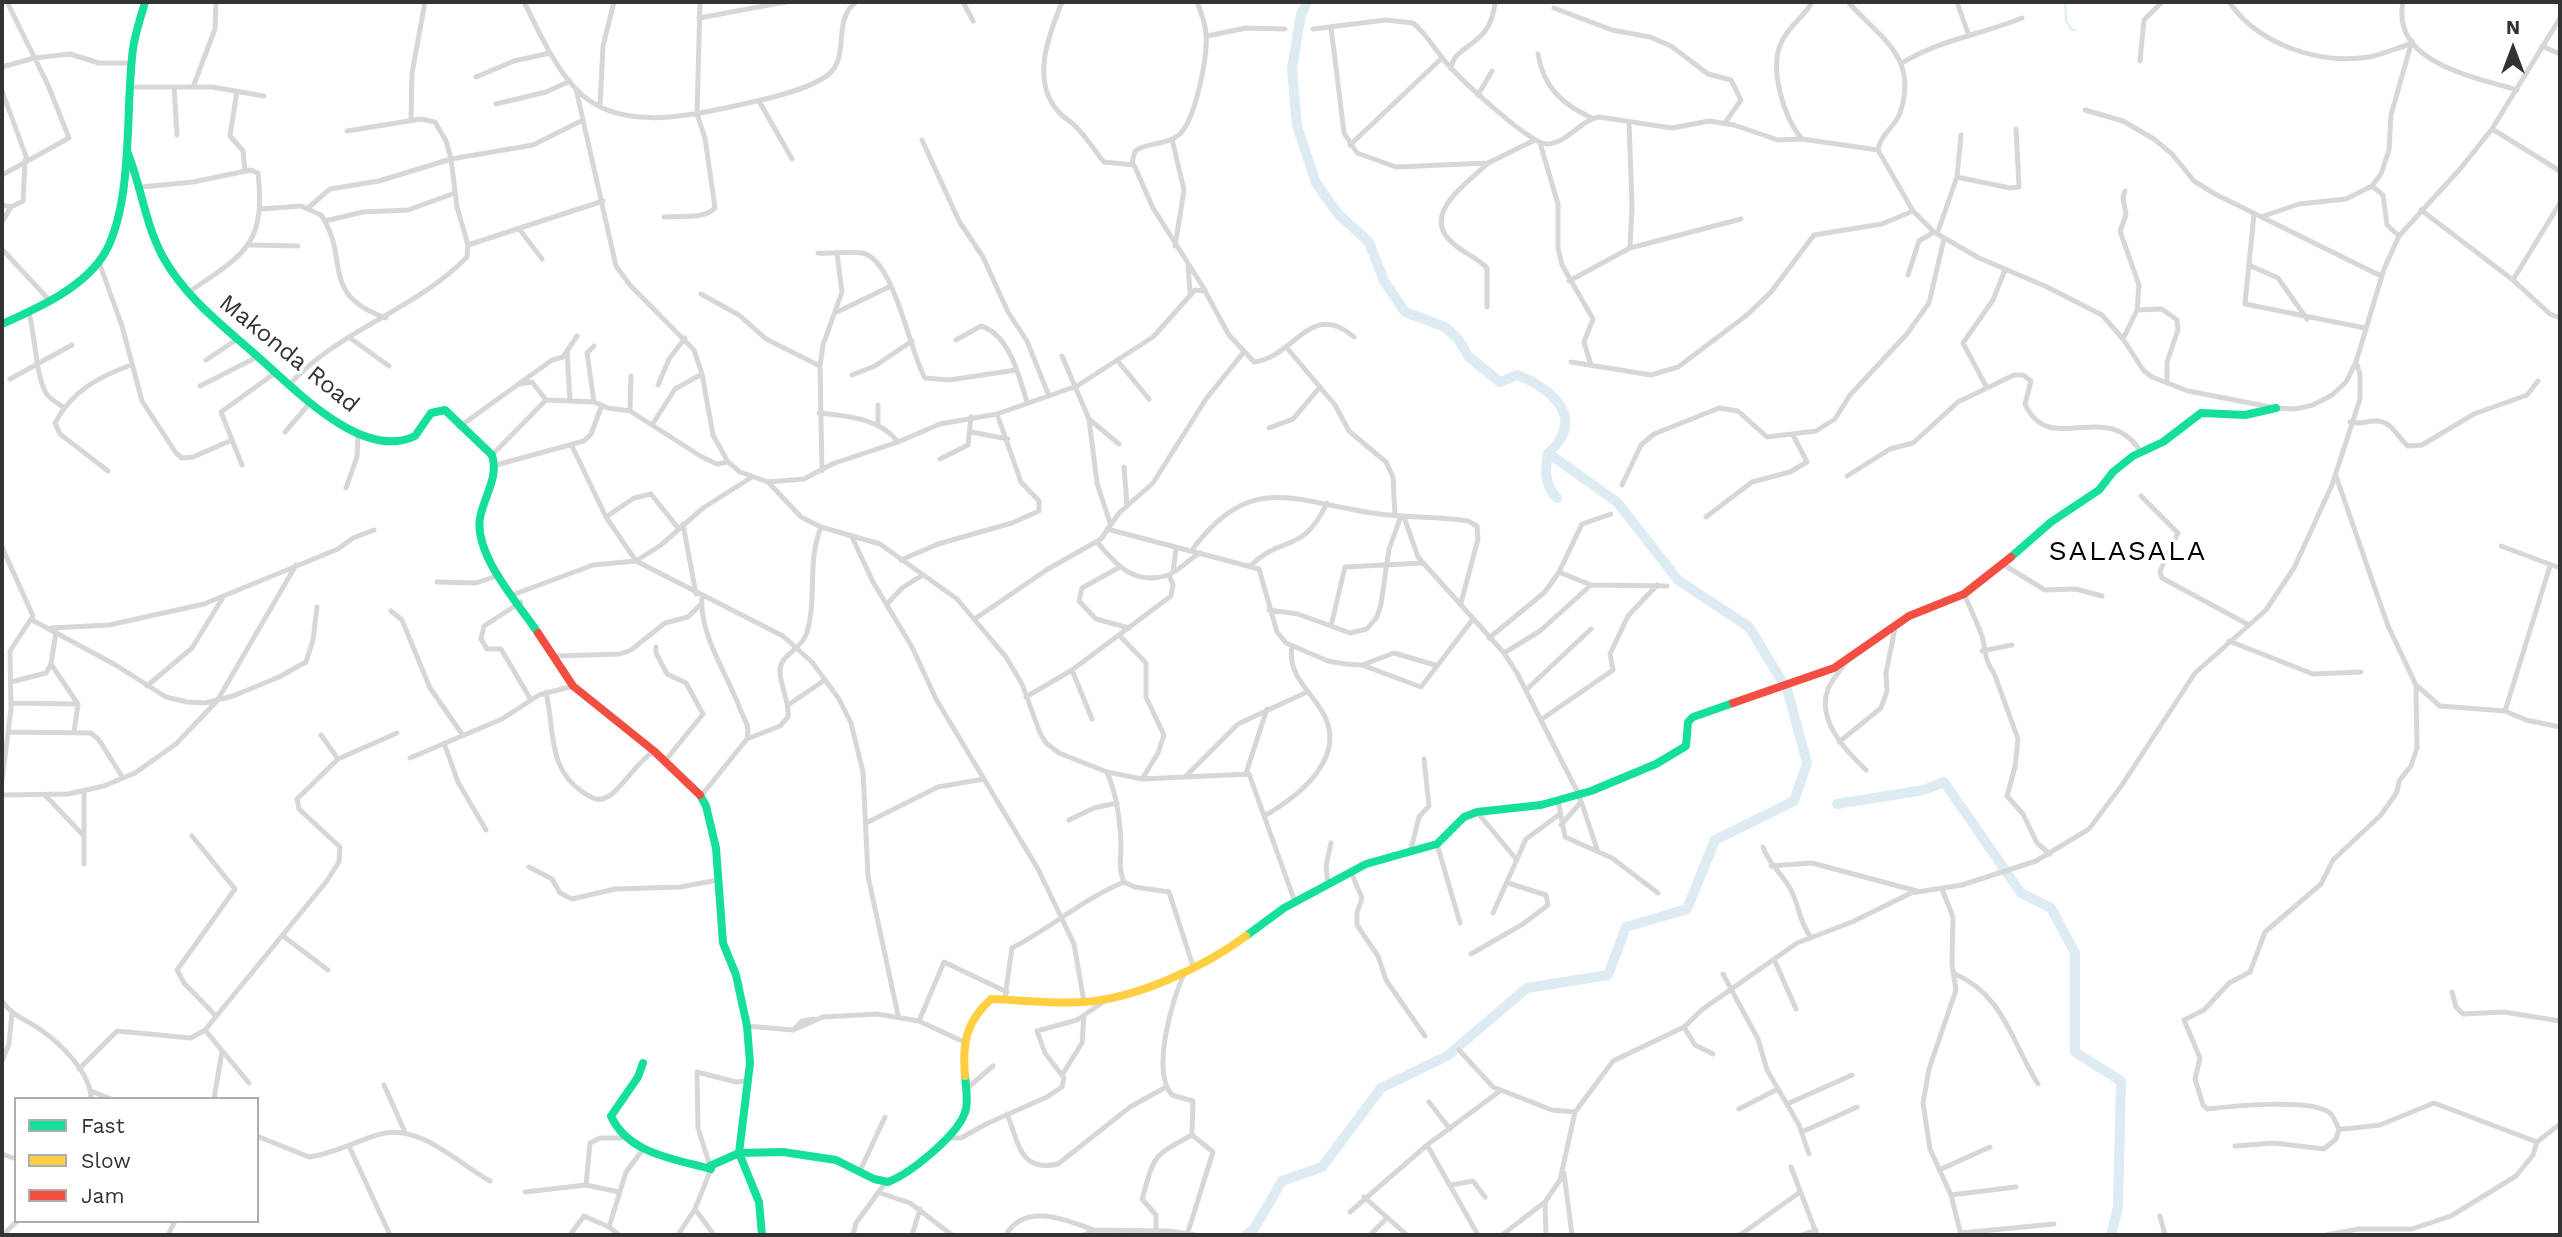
<!DOCTYPE html>
<style>
body{margin:0}
#map{position:relative;width:2562px;height:1237px;overflow:hidden;background:#fff;font-family:"Work Sans",sans-serif}
canvas{display:block}
.frame{position:absolute;inset:0;border:4px solid #333;pointer-events:none}
.legend{position:absolute;left:14px;top:1097px;width:245px;height:126px;box-sizing:border-box;background:#fff;border:2px solid #adadad;margin:0;padding:9px 12px;list-style:none;font-size:21px;color:#333}
.legend li{display:flex;align-items:center;gap:14px;height:35px}
.legend b{width:35px;border:2px solid #adadad}
.north{position:absolute;left:2478px;top:14px;width:70px;height:70px;-webkit-text-stroke:5px #fff;paint-order:stroke;rotate:0deg;font-size:19px;font-weight:700;line-height:28px;text-align:center;color:#333}
.north::after{content:'';display:block;margin:auto;width:24px;height:32px;background:#333;clip-path:polygon(50% 0,100% 100%,50% 72%,0 100%)}
</style>
<div id="map">
<canvas width="2562" height="1237"></canvas>
<div class="frame"></div>
<ul class="legend">
<li><b style="height:9px;background:#16e098"></b>Fast</li>
<li><b style="height:9px;background:#ffcf43"></b>Slow</li>
<li><b style="height:9px;background:#f24e42"></b>Jam</li>
</ul>
<div class="north">N</div>
</div>
<script>
const ctx = document.querySelector('canvas').getContext('2d');
ctx.lineJoin = 'round';
function stroke(path, color, width, dash) { ctx.strokeStyle = color; ctx.lineWidth = width; ctx.lineCap = dash ? 'butt' : 'round'; ctx.setLineDash(dash || []); ctx.stroke(path); }
function label(font, color, halo, rows, align = 'center') {
  ctx.font = font + ' "Work Sans",sans-serif'; ctx.lineWidth = 7; ctx.setLineDash([]); ctx.textBaseline = 'middle'; ctx.strokeStyle = halo; ctx.fillStyle = color; for (const [text, x, y, turn = 0] of rows) {
    ctx.save(); ctx.translate(x, y); ctx.rotate((+turn || 0) * Math.PI / 180); ctx.textAlign = isNaN(turn) ? turn : align; if (halo) ctx.strokeText(text, 0, 0); ctx.fillText(text, 0, 0); ctx.restore();
  }
}
stroke(new Path2D(`
 M2065,2L2066,21L2072,30H2075`), '#ddebf3', 2);
stroke(new Path2D(`
 M1307,2L1301,14L1292,69L1297,126L1316,183L1339,215L1369,242L1384,281L1405,312L1445,327L1458,339L1469,357L1500,382L1517,375C1553,388 1587,420 1548,453C1545,470 1544,485 1557,498
 M1548,453L1617,502L1678,580L1749,627L1783,683
 M1837,804L1924,790L1944,782L2021,893L2051,908L2075,953V1052L2121,1081L2118,1207L2111,1235
 M1246,1235L1254,1229L1282,1181L1322,1167L1381,1088L1447,1056L1527,988L1608,975L1626,927L1687,909L1715,840L1794,801L1807,763L1787,689`), '#ddebf3', 10);
stroke(new Path2D(`
 M524,2C539,31 553,65 576,89C617,133 688,116 739,105C763,100 810,90 829,74C850,56 832,20 856,2
 M963,2L973,21
 M1062,2C1049,34 1031,79 1057,110C1062,117 1071,121 1077,128C1087,138 1095,151 1104,162L1134,165L1153,208L1205,290
 M1812,2C1804,17 1789,26 1782,41C1768,67 1784,118 1802,139L1878,150
 M1848,2C1880,38 1919,57 1900,113C1895,127 1880,135 1878,150L1913,211L1934,232L1979,258L2045,286L2102,315L2123,339L2144,371L2152,377L2188,391L2276,408L2295,409L2313,405L2332,395L2346,382L2356,362L2384,269L2399,236L2460,169L2492,129L2560,18
 M1957,2L1969,36
 M2229,2C2258,44 2318,65 2369,57C2383,54 2397,48 2410,44
 M2403,2C2391,63 2475,77 2517,90
 M1554,8L1612,30L1650,37L1671,46L1708,74L1731,80L1741,100L1725,123
 M699,18L785,2
 M1331,27L1344,133L1357,153L1396,167L1488,163L1535,140
 M1313,29L1386,20L1413,23C1429,36 1437,54 1451,68C1465,83 1530,144 1547,144C1568,143 1580,120 1599,117L1672,128L1709,121L1734,125L1778,140L1802,139
 M1207,36L1246,28L1285,29
 M2542,46L2560,54
 M1538,54C1543,87 1563,105 1592,118
 M2140,61L2144,20L2162,2
 M1902,63C1939,40 1983,34 2022,18
 M2,67L34,58L70,54L99,63H133
 M1451,69C1454,42 1491,49 1495,2
 M476,77L514,61L550,53
 M133,87H212L264,96
 M193,87L215,29L216,2
 M174,88L177,135
 M576,89L616,266L630,285L694,350L702,374L713,435L728,462L740,472L768,482L804,479L832,464L898,442L940,424L997,414L1077,386L1153,337L1195,290L1205,291L1229,335L1254,362C1295,357 1311,299 1354,337
 M2,91L27,159
 M237,91L230,136L243,151L245,171
 M1478,95L1492,71
 M759,101L792,159
 M496,104L546,92L570,81
 M600,106L603,46L614,2
 M2085,110L2123,121L2154,139L2172,154L2194,181L2215,194L2381,276
 M411,121L412,73L425,2
 M2492,129L2560,171
 M1172,139L1184,190L1175,246
 M922,140L959,221L983,257L1008,312L1027,341L1049,396
 M1540,143L1558,204V248L1562,265L1593,319L1584,342L1591,365
 M1350,145L1442,58
 M1132,163L1135,151C1148,142 1168,145 1180,134C1196,118 1208,55 1206,33C1205,22 1201,12 1197,2
 M2,175L69,138L48,85L7,2
 M1957,177L2010,188L2019,187L2016,129
 M2372,186L2383,195L2387,225L2399,236
 M141,187L193,182L251,170L258,173C266,246 244,254 189,292
 M2,205L11,207L23,201L25,160
 M309,207L330,189L379,181L451,159L533,145L581,121
 M260,209L301,206L321,215C351,259 318,294 386,318
 M2421,210L2513,280L2550,314L2560,318
 M2254,214L2245,304L2365,328
 M664,217C680,215 703,220 715,208L705,138L697,114L700,2
 M2261,217L2299,204L2346,199L2372,186L2381,174L2389,150L2391,115L2412,41
 M325,221L363,212L408,210L455,193
 M2,222L11,207
 M520,230L542,259
 M1937,234L1957,177L1961,135
 M250,245L298,246
 M468,245L603,201
 M1630,248L1741,219
 M2,249L50,301
 M818,253C832,254 848,251 862,253C894,258 910,353 925,378L949,380L1016,370
 M99,262L122,326L142,401L176,453L182,458L193,457L232,440
 M1188,265L1190,293
 M2251,266L2278,278L2307,319
 M1908,275L1919,241L1934,232
 M2513,280L2560,203
 M1569,281L1630,248L1632,206L1629,122
 M701,294L739,315L766,339L820,366
 M1487,307V268C1478,259 1466,254 1455,245C1417,216 1467,184 1488,163
 M2137,310L2162,309L2177,320L2178,330L2167,362V383
 M837,312L889,287
 M29,313C35,334 36,377 46,393C49,399 58,403 63,407
 M350,338L389,366
 M2123,339L2137,310L2139,285L2120,231L2126,215L2123,197L2125,191
 M956,340L981,326C1010,335 1019,377 1027,402
 M594,346L587,353L594,402
 M1287,348L1335,405L1349,431L1386,462L1393,477L1395,516
 M567,351L570,400
 M1062,356L1089,419L1097,483L1110,523
 M206,360L236,340
 M1117,360L1149,399
 M1571,362L1651,375L1678,367L1747,315L1771,292L1814,235L1882,224L1913,211
 M852,375L875,366L912,341
 M10,379L72,345
 M519,384L532,382L546,400L594,402L608,408L630,411L702,457L717,464L728,462
 M289,385C338,330 416,310 467,257L468,245L457,207L451,159L446,141L435,122L421,119L347,131
 M658,385L669,359L685,338
 M200,386L257,357
 M1986,386L1963,343L1993,300L2005,270
 M878,405V424
 M630,411L631,376
 M819,413C847,416 880,418 898,442
 M1089,419L1119,444
 M2350,422C2361,425 2368,420 2378,421C2392,422 2398,438 2408,446L2422,445L2474,414L2527,395L2538,381
 M652,425L675,389L702,374
 M459,427L552,360L563,357L577,336
 M1269,428L1293,419L1320,387
 M285,432L310,403
 M971,432L1008,439
 M572,446L606,517L636,561L783,636L812,662L839,699L851,723L863,772L868,876L898,1015
 M492,455L546,400
 M940,459L968,445L971,417
 M242,465L221,412L275,373
 M496,465L584,441L591,434L602,405
 M1124,467L1127,505
 M108,471L60,434L55,423C72,391 98,377 131,365
 M822,471L820,366L823,345L842,292L837,254
 M1847,476L1890,449L1913,443L1958,402L2014,375H2023L2031,381L2025,404C2050,459 2105,396 2141,452
 M2336,476L2388,626L2416,685L2440,706L2505,711L2526,720L2560,727
 M768,482L801,517L821,527L880,544L957,599L1006,657L1022,684L1040,733L1046,743L1059,753L1107,772L1142,779L1249,774L1295,902
 M1622,485L1641,445L1654,434L1719,408L1738,411L1767,437L1816,431L1835,419L1850,395L1906,335L1929,303L1944,239
 M346,488L357,457L358,433
 M2141,496L2178,533L2160,571L2162,578L2249,625
 M606,517L634,498L651,494L679,529
 M1404,517L1418,557L1504,653L1517,673L1579,795L1598,852
 M1706,517L1752,482L1790,472L1807,462L1793,435
 M683,524L696,594
 M1107,529L1259,569L1277,632L1286,643L1328,661L1345,664L1362,665L1394,653L1435,665
 M851,535L873,582L912,647L936,699L1038,869L1074,944L1084,1002
 M1098,543C1116,565 1135,586 1168,575C1179,571 1190,558 1200,553
 M2501,546L2560,568
 M2,547L33,616L10,651L11,709L2,780
 M1191,551C1251,472 1289,500 1372,513C1404,518 1436,516 1468,521L1477,526L1478,539L1461,603
 M901,560L938,544L1012,523L1039,511V501L1021,482L997,414
 M1251,565C1284,534 1302,555 1327,503
 M2004,565L2045,590L2076,589L2102,596
 M1118,568L1082,588L1079,601L1096,619L1129,628
 M1173,572L1176,549
 M1559,572L1591,585L1667,586
 M437,582L476,583L500,575
 M515,594L593,565L636,561L661,545L703,508L752,477
 M1964,594C1970,608 1977,622 1982,636C1986,650 1984,660 1994,673L2018,739L2015,767L2007,796L2023,814L2037,843L2050,854
 M521,602L484,626L481,639L487,649H501L531,700
 M887,604L902,588L921,576
 M1269,610L1298,614L1350,633L1367,629L1377,617L1381,604L1389,549L1401,516
 M391,611L402,620L430,688L462,734
 M976,618L1048,569L1101,539L1119,513L1153,483L1206,399L1243,353
 M32,620L114,664L166,697L187,702L205,703L233,696L279,677L306,662L313,640L317,607
 M1331,626L1345,567L1423,563
 M51,628L109,625L204,604L338,549L353,538L374,530
 M1120,636L1146,663V697L1164,735L1158,753L1142,779
 M1489,638L1545,592L1559,572L1582,524L1611,514
 M2229,641L2313,674L2361,672
 M656,647V653L667,674L686,683L703,714L665,761
 M1982,651L2012,645
 M1504,653L1540,631L1591,585
 M555,656L620,654L631,650L665,623L688,617L702,603
 M1846,661C1841,670 1832,679 1828,689C1816,720 1846,751 1866,770
 M51,664L78,704L74,732
 M1362,665L1421,687L1473,619
 M1072,670L1092,719
 M11,682L46,673L51,664L56,632
 M2416,685L2417,748L2411,766L2399,781L2397,792L2381,815L2333,860L2321,884L2265,932L2250,972L2229,983L2204,1010L2184,1020L2200,1058L2195,1079L2203,1105L2207,1109C2233,1106 2305,1099 2327,1111C2334,1114 2335,1123 2339,1129H2344L2380,1125L2434,1103L2537,1142
 M147,686L192,648L222,599
 M1526,690L1591,629
 M546,692C555,732 547,769 584,793C593,799 599,802 609,796C621,789 636,763 654,751
 M1026,697L1072,670L1171,596L1173,585L1169,575
 M11,703L78,704
 M788,705L825,680
 M2505,711L2550,566
 M1542,719L1613,670L1610,654L1628,616L1657,585
 M9,732L91,733L99,740L123,778
 M321,735L338,759
 M747,739L780,726L788,717C790,701 779,685 780,669C781,655 801,649 806,635C818,600 806,566 821,527
 M1839,742L1881,708L1887,691L1886,673L1895,628
 M444,743L458,782L486,830
 M410,758L502,719L539,695L573,686
 M1107,772C1117,795 1120,818 1121,844C1121,859 1118,868 1124,882L1135,887L1169,892L1193,966
 M1246,773L1267,709
 M1186,776L1238,724L1307,692
 M2,795L68,794L104,786L135,773L176,744L217,701L296,565
 M45,795L82,834
 M701,796L747,739C750,725 745,721 740,709C728,675 699,635 702,597
 M1558,800L1565,837L1612,858L1658,893
 M1477,812L1517,860
 M1266,815C1300,795 1348,757 1323,713C1310,690 1287,675 1292,646
 M1069,820L1094,808L1117,803
 M866,823L938,787L984,779
 M1561,825L1581,802
 M192,836L235,889L177,970L184,983L216,1016
 M1437,844L1460,923
 M1763,847C1769,865 1783,874 1791,890C1800,908 1798,919 1811,938
 M1411,849L1419,817L1429,806L1424,759
 M84,864V792
 M1771,866L1812,863L1917,891
 M529,867L552,879L560,893L572,899L615,889L680,887L718,880
 M1351,872L1362,898L1357,913V925L1378,956L1386,980L1425,1036
 M1328,884L1326,866L1331,843
 M1942,889L1953,917L1952,964L1956,990L1929,1069L1923,1103L1930,1149L1951,1195L1961,1235
 M1493,913L1526,839L1560,814
 M283,936L328,970
 M1471,954L1523,924L1548,905L1546,895L1508,883
 M1774,959L1796,1009
 M1185,972C1172,998 1151,1072 1172,1095L1193,1101L1192,1135L1213,1152L1187,1235
 M1723,974L1758,1039L1767,1070L1799,1125L1809,1154
 M1955,974C2004,995 2012,1043 2038,1084
 M2452,992L2456,1007L2463,1014L2504,1012L2560,1021
 M1005,997L1012,948C1051,928 1083,899 1124,882
 M2,1001C12,1016 27,1020 41,1030C61,1044 91,1073 91,1099
 M919,1021L944,962L1007,992
 M747,1026L793,1030L823,1017L877,1014L919,1021L964,1042
 M1684,1027L1695,1045L1713,1054
 M205,1030L249,1083
 M793,1030L802,1021L814,1019
 M1459,1050L1493,1087L1552,1110L1575,1112
 M2,1061L9,1044L12,1013
 M79,1069L117,1031L191,1038L205,1030L326,882L339,862L340,847L299,809L297,799L338,759L397,733
 M1062,1075L1082,1043L1084,1016
 M384,1085L405,1132
 M965,1090L993,1066
 M91,1091L111,1099
 M214,1099L222,1051
 M1429,1102L1450,1129
 M1787,1104L1852,1075
 M1739,1109L1778,1089
 M1007,1114C1019,1142 1019,1173 1058,1164L1130,1107L1166,1087
 M1802,1132L1857,1107
 M257,1136L309,1157C333,1154 354,1142 377,1135C418,1121 457,1163 490,1181
 M948,1138H961L986,1124L1047,1097L1062,1087L1064,1078L1045,1053L1037,1031L1077,1020L1106,1000
 M1427,1145L1478,1235
 M349,1146L390,1235
 M2235,1146L2274,1143L2324,1149L2336,1139L2339,1129
 M2,1154L16,1159
 M710,1166L698,1128L697,1072L736,1082L746,1081
 M1791,1167L1817,1235
 M1939,1170L1990,1147
 M860,1171L885,1117
 M1564,1173L1572,1235
 M586,1185L590,1143L600,1138H621
 M1451,1185L1473,1181L1485,1197
 M525,1192L586,1185L619,1192
 M880,1193L910,1203L952,1235
 M1951,1195L2016,1187
 M1364,1197L1407,1235
 M1545,1202L1546,1235
 M695,1209L714,1235
 M1350,1212L1427,1145L1500,1091
 M2160,1216L2165,1235
 M609,1227L626,1172L644,1148
 M1156,1230V1215L1142,1199C1155,1155 1151,1157 1192,1135
 M1961,1233L2054,1224
 M3,1235L17,1221
 M168,1235L175,1221
 M570,1235L584,1216L609,1227L619,1235
 M678,1235L695,1209L711,1169
 M853,1235L856,1223L886,1182
 M912,1235L920,1209
 M1006,1235C1025,1202 1066,1220 1094,1230
 M1084,1235L1094,1230L1169,1231L1195,1235
 M1370,1235L1387,1218
 M1502,1235L1545,1202L1560,1180L1575,1112L1613,1061L1684,1027L1703,1009L1797,943L1852,922L1911,893L1962,885L2036,861L2089,829L2122,785L2195,673L2266,610L2294,568L2332,485L2360,399V374L2356,362
 M1740,1235L1800,1192
 M1802,1235L1816,1230
 M2326,1235L2358,1229H2412L2451,1216L2516,1176L2533,1155L2537,1142L2560,1124`), '#d7d7d7', 5);
stroke(new Path2D(`
 M127,151C141,185 145,224 163,257C185,297 223,326 257,356C293,387 362,462 415,436L431,413L445,410L492,455C499,478 484,496 480,518C474,555 518,603 538,633
 M2,324C38,308 86,287 106,251C134,197 125,108 133,49C135,33 141,17 145,2
 M2011,557L2051,522L2099,490L2113,472L2133,456L2163,442L2201,413L2245,415L2276,408
 M700,795L706,806L716,848L723,943L736,975L747,1026L750,1063L739,1153L759,1202L762,1235
 M1246,936L1284,908L1366,864L1437,844L1464,817L1477,812L1541,805L1591,791L1656,764L1686,746L1688,722L1693,717L1733,703
 M643,1063L638,1077L611,1116C628,1154 675,1159 711,1169L710,1166L739,1153L783,1152L836,1160L874,1179L888,1182C911,1173 961,1133 966,1109C968,1098 966,1087 965,1076`), '#16e098', 8);
stroke(new Path2D(`
 M965,1076C962,1043 966,1022 991,999C1021,1000 1053,1004 1083,1002C1136,999 1204,967 1246,936`), '#ffcf43', 8);
stroke(new Path2D(`
 M538,633L573,686L654,751L700,795
 M1733,703L1834,668L1909,616L1964,594L2011,557`), '#f24e42', 8);
label('24px', '#333', '#fff', [
 ["Makonda Road",289,354,39]
]);
ctx.letterSpacing = '2px';
label('28px', '#000', '#fff', [
 ["SALASALA",2128,552]
]);
ctx.letterSpacing = '0px';
</script>
